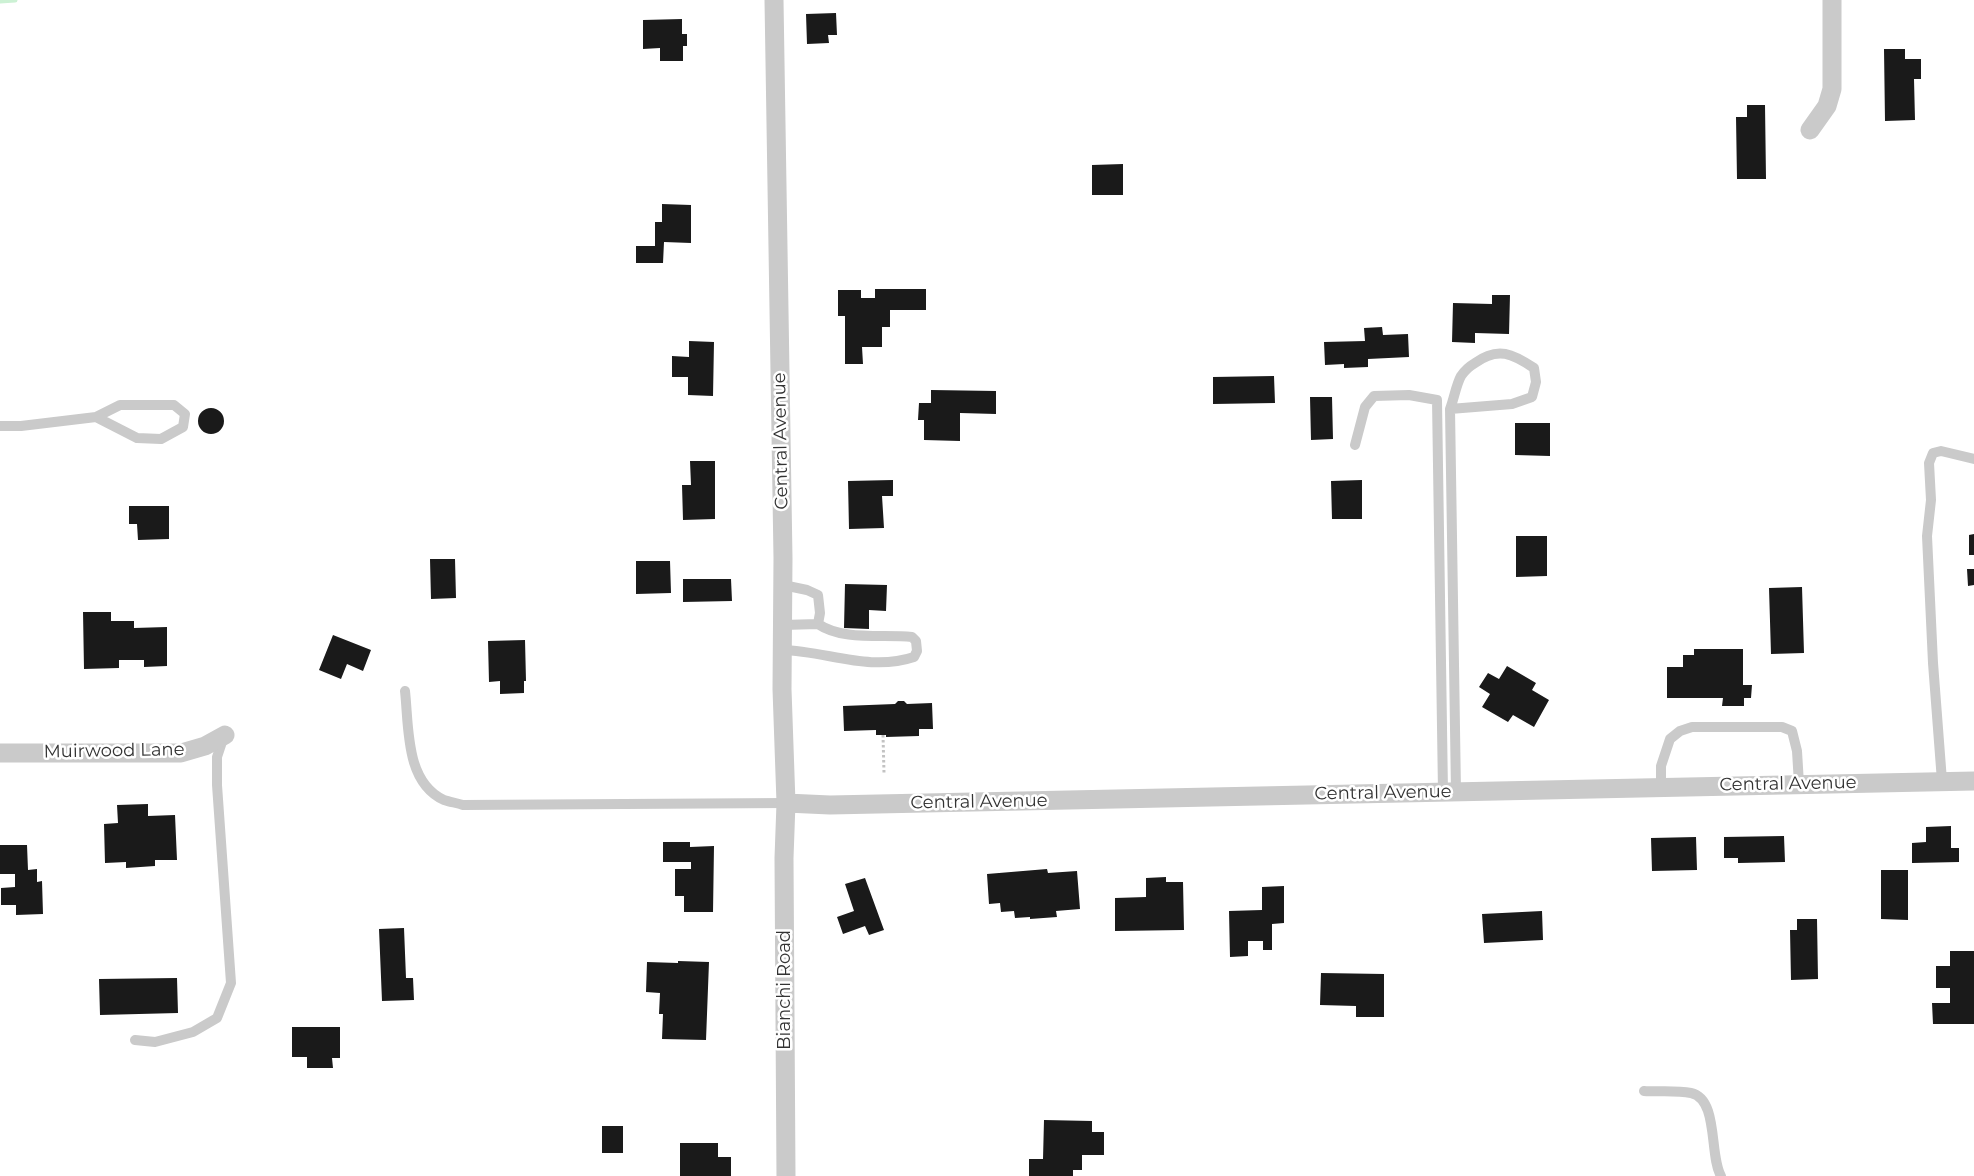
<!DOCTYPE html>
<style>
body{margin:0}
canvas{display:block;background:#fff}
</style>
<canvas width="1974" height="1176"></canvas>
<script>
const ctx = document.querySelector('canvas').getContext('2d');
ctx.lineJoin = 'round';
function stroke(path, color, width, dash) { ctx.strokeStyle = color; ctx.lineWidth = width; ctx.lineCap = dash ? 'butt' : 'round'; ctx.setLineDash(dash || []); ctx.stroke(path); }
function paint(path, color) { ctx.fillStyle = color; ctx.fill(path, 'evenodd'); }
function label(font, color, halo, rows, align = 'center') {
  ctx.font = font + ' Montserrat,sans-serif'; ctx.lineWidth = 5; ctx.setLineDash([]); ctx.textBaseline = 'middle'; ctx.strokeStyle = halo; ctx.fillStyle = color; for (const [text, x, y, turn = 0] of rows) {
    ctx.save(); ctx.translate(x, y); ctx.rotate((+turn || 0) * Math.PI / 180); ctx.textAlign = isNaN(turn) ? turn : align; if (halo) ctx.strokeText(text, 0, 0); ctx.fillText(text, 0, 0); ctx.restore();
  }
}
stroke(new Path2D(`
 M0,1L15,0`), '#ccf1d4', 5);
paint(new Path2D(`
 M836,13L837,35H828L829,43L807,44L806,14Z
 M682,19V34H687V46H683V61H660V48L643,49V20Z
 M1884,49H1905V59H1921V79H1914L1915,120L1885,121Z
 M1747,105H1765L1766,179H1737L1736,117H1747Z
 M1123,164V195H1092V165Z
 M662,204L691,205V243L664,242L663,263H636V246H655V222H662Z
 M875,289H926V310H890V327H882V347H862L863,364H845V316H838V290H861V298H875Z
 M1492,295H1510L1509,334L1475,333V343L1452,342L1453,303L1492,304Z
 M1382,327L1383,335L1408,334L1409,357L1368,359V367L1344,368V364L1325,365L1324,342L1365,341L1364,328Z
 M689,341L714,342L713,396L688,395V377H672V356L689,357Z
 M1274,376L1275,403L1213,404V377Z
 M931,390L996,391V414L960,413V441L924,440V420H918L919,403H931Z
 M1310,397H1332L1333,439L1311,440Z
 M198 421a13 13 0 1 1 26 0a13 13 0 1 1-26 0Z
 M1515,423H1550V456L1515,455Z
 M690,461H715V519L683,520L682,485H691Z
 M893,480V496H882L884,528L849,529L848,481Z
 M1362,480V519H1332L1331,481Z
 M129,506H169V539L138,540L137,524H129Z
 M1974,534V555H1969V535Z
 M1516,536H1547V576L1516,577Z
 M430,559H455L456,598L431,599Z
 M636,561H670L671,593L636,594Z
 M1967,569H1974V585L1968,586Z
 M683,579H731L732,601L683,602Z
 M845,584L887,585L886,611L869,610V629L844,628Z
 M1802,587L1804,653L1771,654L1769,588Z
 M83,612H111V621H134V628L167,627V666L144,667V660H119V668L84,669Z
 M333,635L371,650L363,671L347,664L341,679L319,670Z
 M525,640L526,681H524V693L500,694V681L489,682L488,641Z
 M1694,649H1743V685H1752L1751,698H1744V706H1722L1723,698H1667V667H1683V655H1694Z
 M1507,666L1536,683L1532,690L1549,700L1534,727L1513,715L1508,722L1482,707L1490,694L1479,687L1488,673L1499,679Z
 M898,701H904L907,704L932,703L933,729H919V736L886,737V735H876V730L844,731L843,706L895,704Z
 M148,804V816L175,815L177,860H155V866L126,868V862L105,863L104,824L118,823L117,805Z
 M1951,826V848H1959V862L1912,863V843L1926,842V827Z
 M1784,836L1785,862L1738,863V858H1724V837Z
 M1696,837L1697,870L1652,871L1651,838Z
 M663,842H690V847L714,846L713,912H684V896H675V869H691V862H663Z
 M0,845H27L28,870L37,869V882L42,881L43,914L16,915V905H1V888L15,887V874H0Z
 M1047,869L1048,873L1077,871L1080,909L1056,911L1057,917L1030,919V917L1015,918L1014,911L1001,912L1000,903L989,904L987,874Z
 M1881,870H1908V920L1881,919Z
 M1166,877V882H1183L1184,930L1115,931V898L1146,897V878Z
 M865,878L884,930L869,935L865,926L843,934L837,917L854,911L845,884Z
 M1284,886V923L1272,924V950H1263V941H1248V956L1230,957L1229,911L1262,910V887Z
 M1542,911L1543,940L1484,943L1482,914Z
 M1797,919H1817L1818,979L1791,980L1790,930H1797Z
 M404,928L406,978H413L414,1000L382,1001L379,929Z
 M1950,951H1974V1024H1933L1932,1003H1950V988H1936V966H1950Z
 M678,961L709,962L706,1040L662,1039L663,1014H659L660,993L646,992L647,962L678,963Z
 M1321,973L1384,974V1017H1356V1006L1320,1005Z
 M177,978L178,1013L100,1015L99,979Z
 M292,1027H340V1058H332L333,1068H307V1057H292Z
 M1044,1120L1092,1121V1132H1104V1155H1082V1170H1073V1176H1029V1159H1043Z
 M602,1126H623V1153H602Z
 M680,1143H718V1157H731V1176H680Z`), '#1a1a1a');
stroke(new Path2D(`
 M883,735L884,773`), '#c3c3c3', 3, [2.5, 2.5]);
stroke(new Path2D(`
 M1450,409L1512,404L1532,397L1536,382L1534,368C1513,354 1498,346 1475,363C1470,366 1465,370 1461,376C1456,385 1454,399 1450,409L1456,792
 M0,426H21L96,417L120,405H174L185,414L183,427L161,439L137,438L96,417
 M1355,445L1365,407L1374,396L1409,395L1437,400L1443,792
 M783,625L818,624L820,613L818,595L807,590L783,585
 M782,650C827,651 869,672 914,657L917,651L916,641L912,637C882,634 843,641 818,624
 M405,691C409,727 405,782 444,800C450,802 457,803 463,805L786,803
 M1942,781L1933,663L1927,536L1931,500L1929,463L1933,453L1941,451L1974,459
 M1661,787V766L1670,739L1680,731L1692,727H1782L1792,731L1797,751L1799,784
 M135,1040L155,1042L193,1032L217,1018L231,983L217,785V757L224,736
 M1644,1091C1659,1092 1676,1090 1691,1093C1719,1099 1709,1156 1721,1176`), '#cacaca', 10);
stroke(new Path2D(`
 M774,0L783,558L782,689L786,803L830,805L1974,781
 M1810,130L1827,106L1832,89V0
 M0,753H181L205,746L225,735
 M786,1176L784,858L786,803`), '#cacaca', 19);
label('18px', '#333', '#fff', [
 ["Central Avenue",781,441,-91],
 ["Muirwood Lane",114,751,-1],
 ["Central Avenue",1788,784,-1],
 ["Central Avenue",1383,793,-1],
 ["Central Avenue",979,802,-1],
 ["Bianchi Road",785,990,-90]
]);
</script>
